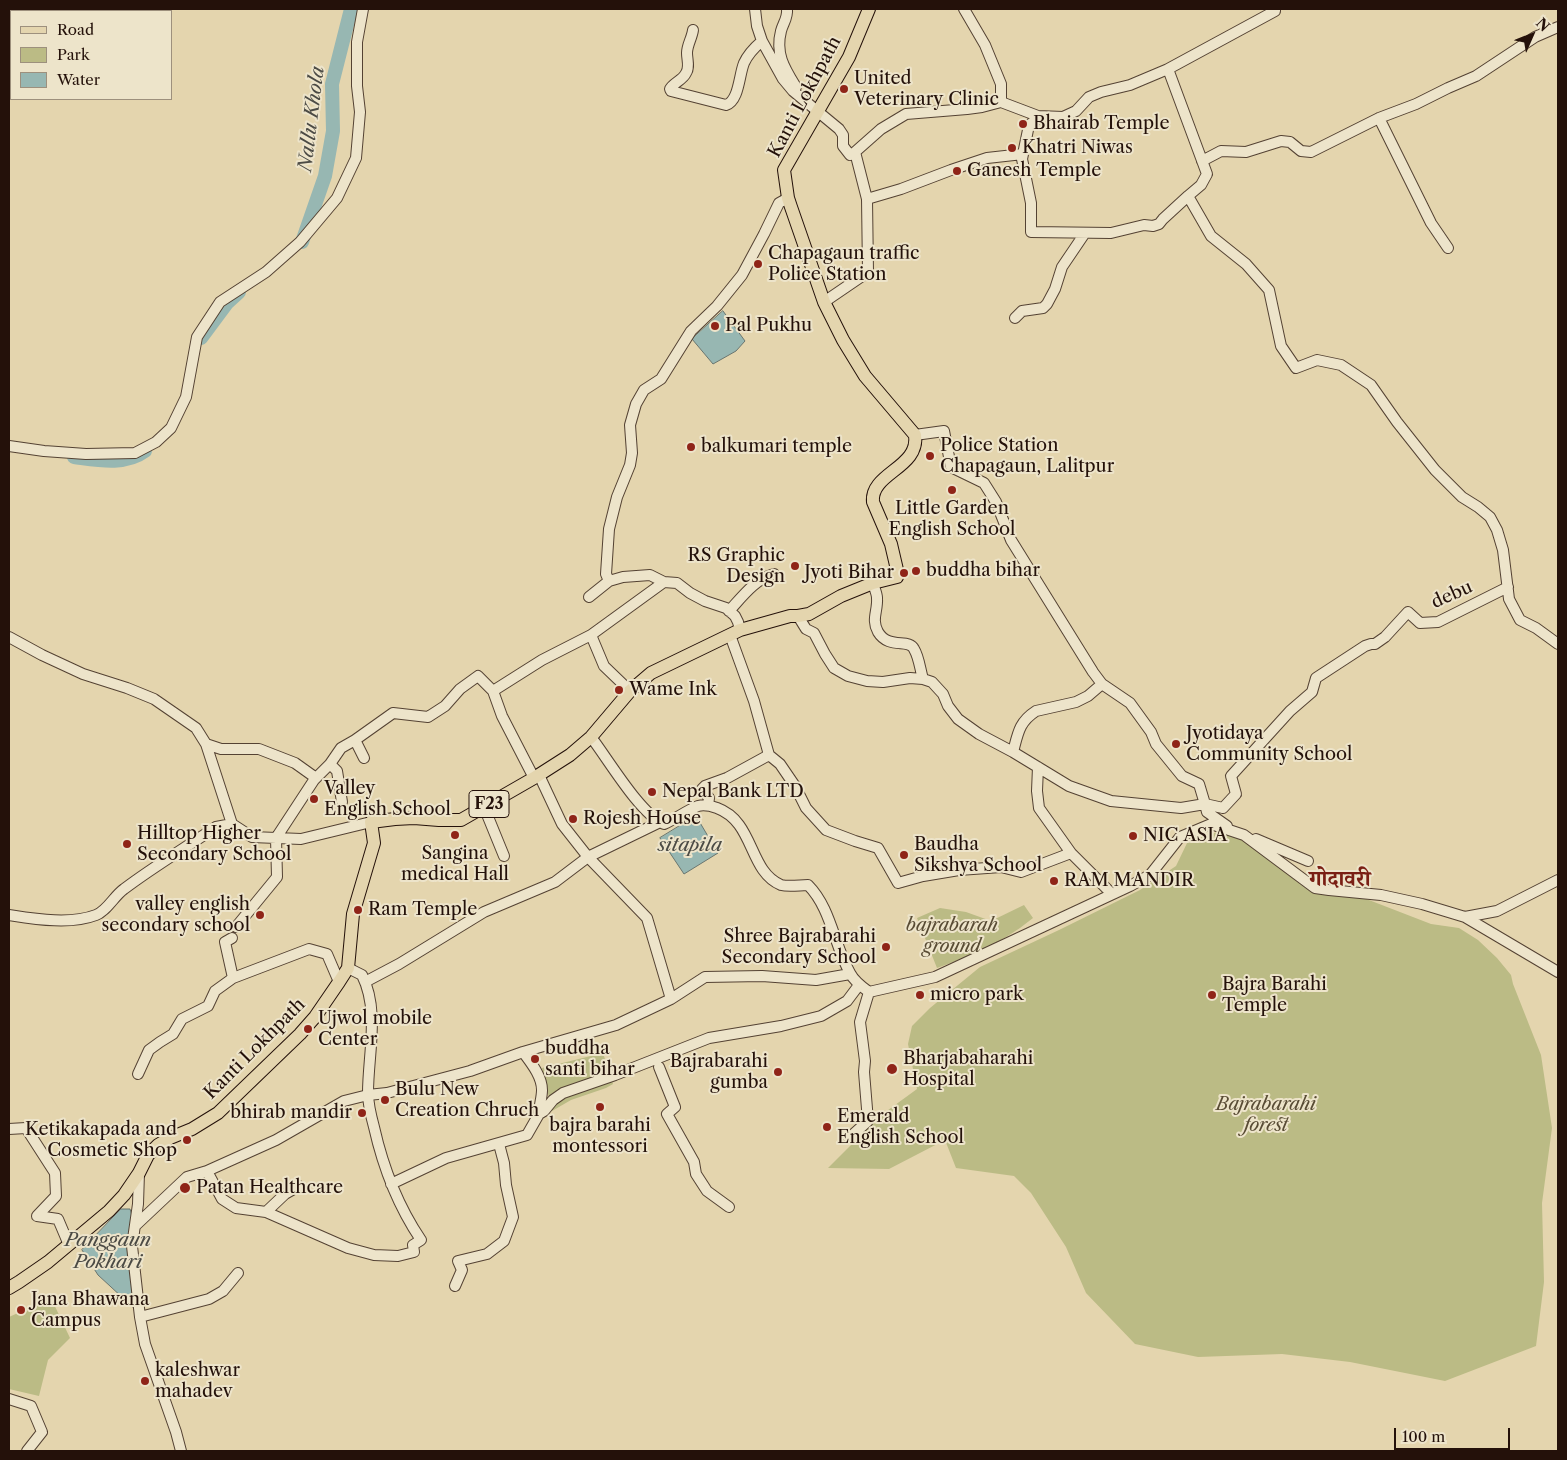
<!DOCTYPE html>
<meta charset="utf-8">
<style>
body{margin:0}
#map{position:relative;width:1567px;height:1460px;overflow:hidden;background:#e4d5ae;font-family:"Libre Caslon Text",serif}
canvas{display:block}
.frame{position:absolute;inset:0;border:10px solid #24110a;pointer-events:none}
.legend{position:absolute;left:10px;top:10px;width:162px;height:90px;box-sizing:border-box;background:#ede4ca;border:1px solid #9d907d;margin:0;padding:6px 9px;list-style:none;font-size:15px;color:#24110a}
.legend li{display:flex;align-items:center;gap:10px;height:25px}
.legend b{width:25px;border:1px solid #9d907d}
.north{position:absolute;left:1507px;top:10px;width:50px;height:50px;-webkit-text-stroke:4px #ede4ca;paint-order:stroke;rotate:46deg;font-size:14px;font-weight:700;line-height:20px;text-align:center;color:#24110a}
.north::after{content:'';display:block;margin:auto;width:18px;height:22px;background:#24110a;clip-path:polygon(50% 0,100% 100%,50% 72%,0 100%)}
.scale{position:absolute;left:1394px;top:1428px;width:116px;height:22px;box-sizing:border-box;border:2px solid #24110a;border-top:0;padding-left:6px;font-size:15px;line-height:18px;white-space:nowrap;color:#24110a;-webkit-text-stroke:4px #ede4ca;paint-order:stroke}
</style>
<div id="map">
<canvas width="1567" height="1460"></canvas>
<div class="frame"></div>
<ul class="legend">
<li><b style="height:6px;background:#e4d5ae"></b>Road</li>
<li><b style="height:14px;background:#bbbb85"></b>Park</li>
<li><b style="height:14px;background:#97b7b2"></b>Water</li>
</ul>
<div class="north">N</div>
<div class="scale">100 m</div>
</div>
<script>
const ctx = document.querySelector('canvas').getContext('2d');
ctx.lineJoin = 'round';
function paint(path, color) { ctx.fillStyle = color; ctx.fill(path, 'evenodd'); }
function stroke(path, color, width, dash) { ctx.strokeStyle = color; ctx.lineWidth = width; ctx.lineCap = dash ? 'butt' : 'round'; ctx.setLineDash(dash || []); ctx.stroke(path); }
function label(font, color, halo, rows, align = 'center') {
  ctx.font = font + ' "Libre Caslon Text","Noto Serif Devanagari",serif'; ctx.lineWidth = 4; ctx.setLineDash([]); ctx.textBaseline = 'middle'; ctx.strokeStyle = halo; ctx.fillStyle = color; for (const [text, x, y, turn = 0] of rows) {
    ctx.save(); ctx.translate(x, y); ctx.rotate((+turn || 0) * Math.PI / 180); ctx.textAlign = isNaN(turn) ? turn : align; if (halo) ctx.strokeText(text, 0, 0); ctx.fillText(text, 0, 0); ctx.restore();
  }
}
paint(new Path2D(`
 M1218,832L1243,840L1295,870L1356,895L1431,924L1459,928L1478,940L1497,958L1511,975L1513,984L1541,1055L1552,1128L1542,1203L1544,1282L1536,1346L1445,1381L1350,1362L1282,1354L1198,1357L1135,1344L1086,1293L1066,1247L1031,1193L1014,1176L956,1168L945,1140L889,1169L828,1168L880,1116L917,1089L908,1044L912,1026L930,1008L980,967L1059,930L1140,890L1176,866L1188,841Z
 M1024,905L1033,918L1020,928L986,950L937,968L917,918L940,908L966,912L991,921Z
 M603,1053L613,1084L606,1088L571,1100L552,1111L542,1068Z
 M51,1298L70,1338L48,1360L39,1396L9,1389V1317Z`), '#bbbb85');
const water = new Path2D(`
 M723,311L745,341L736,351L713,364L692,339Z
 M696,816L718,853L684,874L660,838Z
 M121,1209H130L134,1222L136,1310L98,1275L82,1250Z`);
paint(water, '#97b7b2');
stroke(water, '#69756f', 1);
stroke(new Path2D(`
 M302,242L325,176L333,131L332,84L351,9
 M201,338L227,303L239,292
 M74,457C97,460 125,466 145,451`), '#97b7b2', 14);
const minor = new Path2D(`
 M755,9L757,26L762,41L783,79L793,91L839,129L843,135V146L850,155L855,152
 M787,9C788,18 783,23 781,31C775,54 785,69 796,87
 M964,9L985,45L1001,84V102L1038,116
 M1275,9V11L1168,69L1207,174L1201,185L1188,196L1211,236L1246,264L1269,290L1281,346L1296,368L1317,360L1341,365L1371,385L1397,422L1435,470L1462,497L1478,507L1490,517L1497,530L1503,550L1509,599L1520,620L1536,628L1558,644
 M693,30C692,38 687,45 687,53C687,60 690,67 686,73C683,80 673,83 670,89L671,91L726,105C739,101 739,75 744,63C748,54 755,47 762,41
 M1168,69L1130,85L1101,92L1089,97L1076,111L1063,117L1038,116L1037,119L1029,125L1022,159L1031,203V232L1111,233L1144,225L1153,226L1159,224L1163,219L1188,196
 M1379,118L1431,223L1448,248
 M1202,161L1221,151L1246,152L1281,141L1290,142L1301,151L1311,152L1379,118L1416,104L1448,88L1476,76L1535,37L1558,27
 M867,199L855,152L881,129L906,114L967,109L982,107L1001,102
 M824,302L868,272L867,199L901,189L951,170L987,158L1023,154
 M1015,318L1022,311L1043,308L1047,304L1055,289L1062,267L1085,233
 M915,435L944,431L951,467L984,483L996,502L1011,540L1093,672L1102,684L1130,703L1151,732L1156,744L1182,776L1199,784L1205,804L1223,808L1236,794L1231,776L1290,711L1312,692L1316,678L1365,646L1371,644H1375L1385,637L1408,612L1420,623L1438,622L1508,587
 M9,446L44,451L86,454L135,453L156,442L171,428L186,397L197,337L220,302L266,272L300,242L337,198L356,158L360,112L357,86V42L363,9
 M609,581L606,574L609,529L617,497L630,465L632,453L630,425L636,404L644,390L661,379L691,331L717,306L742,275L764,234L779,203L788,198
 M873,583C874,588 877,593 877,598C878,611 871,619 878,632C889,650 909,638 914,649C919,657 920,669 923,679
 M589,597L609,581L623,577L650,575L664,582L677,583L690,593L705,601L726,608L735,616L738,622L740,630
 M729,611C742,597 755,579 774,574
 M798,616L806,629L814,633L825,654L834,668L848,676L867,681L883,682L910,678L923,679L932,682L943,694L948,706L958,719L979,734L1013,752L1069,786L1111,801L1181,808L1205,804L1207,812L1227,826
 M591,635L664,582
 M730,635L754,701L769,755L780,764L795,786L806,808L826,830L855,841L878,848L898,883L923,876L959,870L1001,867L1021,872L1071,853
 M9,637L42,655L83,674L127,688L154,699L196,728L206,744L232,824
 M493,691L542,660L591,635L604,666L630,691
 M591,737C608,759 640,814 664,824C675,819 688,810 698,806C705,804 711,806 717,808C755,822 748,871 781,885C789,887 800,885 808,885C831,908 834,945 850,973C854,981 862,987 869,992L935,977L1130,886L1150,875L1180,837L1211,824L1244,835L1315,888L1329,890L1381,895L1422,904L1465,917L1497,911L1558,880
 M206,744L221,749H259L295,763L316,778
 M1013,752C1018,733 1019,722 1036,711L1076,702L1088,696L1102,684
 M364,758L355,740L393,713L428,717L445,706L460,689L478,676L493,691L502,716L534,778
 M1038,767L1037,791L1039,808L1071,853L1112,894
 M539,775L562,824L588,857L647,918L671,999
 M342,802L337,771L330,764L341,748L355,740
 M708,805L709,798L702,789L705,786L727,778L769,755
 M484,807L504,856
 M1256,839L1308,861
 M9,915C35,919 70,925 96,915C107,911 114,896 124,889C153,867 185,848 216,827L232,824L252,837L301,839L371,822
 M1465,917L1558,972
 M236,927L277,877L276,838L314,780L330,764
 M232,938L225,942L233,978
 M365,982L399,964L484,912L555,882L588,857L660,822
 M659,1067L675,1107L667,1114L694,1162L696,1174L707,1191L729,1207
 M138,1074L149,1050L160,1042L173,1034L182,1019L208,1006L215,991L233,978L309,949L327,954L339,982
 M539,1114C539,1106 542,1098 542,1090C542,1076 531,1063 523,1052L616,1025L671,999L705,977L762,976L816,980L850,974
 M9,1129L26,1128L55,1173L56,1196L37,1216L58,1219L69,1245
 M849,1138L868,1121L864,1072L865,1061L860,1022L869,992
 M207,1171L222,1199L236,1208L266,1212L348,1248L374,1255L398,1256L414,1252L413,1245L421,1240C398,1206 383,1167 374,1127C371,1116 368,1104 368,1093C368,1054 380,1011 362,975L348,968
 M139,1173L138,1204L132,1246L140,1317L145,1344L176,1432L181,1451
 M391,1184L446,1158L527,1135L539,1114L544,1111L553,1100L563,1093L615,1075L709,1038L781,1026L821,1016L847,1001L859,985
 M266,1212L285,1194L299,1186
 M135,1226L187,1177L207,1171L276,1140L344,1101L368,1095L387,1093L470,1071L523,1052
 M455,1286L462,1270L458,1261L487,1254L504,1241L513,1217L506,1185L504,1163L499,1144
 M140,1317L209,1299L223,1291L238,1273
 M9,1399L31,1406L42,1432L27,1451`);
const major = new Path2D(`
 M9,1288L19,1282L48,1262L109,1211L124,1195L139,1173L148,1155L158,1145L170,1138L192,1129L218,1113L300,1034L315,1017L339,982L348,968L353,914L374,843L371,822L395,819L414,818L439,820H461L534,778L570,755L591,737L630,691L651,673L740,630L790,616H798L809,614L841,596L873,583L897,577L898,574L891,544L873,502C870,473 920,468 915,435L865,376L843,340L824,302L791,207L788,198L784,170L849,57L869,9`);
stroke(minor, '#544233', 12);
stroke(major, '#24110a', 14);
stroke(minor, '#ede4ca', 10);
stroke(major, '#e4d5ae', 12);
for (const [x, y, r, color] of [
 [844,89,5,"#8f2418"],
 [1023,124,5,"#8f2418"],
 [1012,148,5,"#8f2418"],
 [957,171,5,"#8f2418"],
 [758,264,5,"#8f2418"],
 [715,326,5,"#8f2418"],
 [691,447,5,"#8f2418"],
 [930,456,5,"#8f2418"],
 [952,490,5,"#8f2418"],
 [795,566,5,"#8f2418"],
 [916,571,5,"#8f2418"],
 [904,573,5,"#8f2418"],
 [619,690,5,"#8f2418"],
 [1176,744,5,"#8f2418"],
 [652,792,5,"#8f2418"],
 [314,799,5,"#8f2418"],
 [573,819,5,"#8f2418"],
 [455,835,5,"#8f2418"],
 [1133,836,5,"#8f2418"],
 [127,844,5,"#8f2418"],
 [904,855,5,"#8f2418"],
 [1054,881,5,"#8f2418"],
 [358,910,5,"#8f2418"],
 [260,915,5,"#8f2418"],
 [886,947,5,"#8f2418"],
 [920,995,5,"#8f2418"],
 [1212,995,5,"#8f2418"],
 [308,1029,5,"#8f2418"],
 [535,1059,5,"#8f2418"],
 [892,1069,6,"#8f2418"],
 [778,1072,5,"#8f2418"],
 [385,1100,5,"#8f2418"],
 [600,1107,5,"#8f2418"],
 [362,1113,5,"#8f2418"],
 [827,1127,5,"#8f2418"],
 [187,1140,5,"#8f2418"],
 [185,1188,6,"#8f2418"],
 [21,1310,5,"#8f2418"],
 [145,1381,5,"#8f2418"]
]) { const dot = new Path2D(); dot.arc(x, y, r, 0, 2 * Math.PI); ctx.fillStyle = color; ctx.fill(dot); stroke(dot, '#ede4ca', 2); }
for (const [x, y, w] of [
 [489,804,40]
]) { const box = new Path2D(); box.roundRect(x - w / 2, y - 13.5, w, 27, 4); ctx.fillStyle = '#ede4ca'; ctx.fill(box); stroke(box, '#24110a', 1); }
label('bold 16px', '#24110a', null, [
 ["F23",489,804]
]);
label('18px', '#24110a', '#ede4ca', [
 ["United",854,79],
 ["Veterinary Clinic",854,100],
 ["Bhairab Temple",1033,124],
 ["Khatri Niwas",1022,148],
 ["Ganesh Temple",967,171],
 ["Chapagaun traffic",768,254],
 ["Police Station",768,275],
 ["Pal Pukhu",725,326],
 ["Police Station",940,446],
 ["Chapagaun, Lalitpur",940,467],
 ["balkumari temple",701,447],
 ["Little Garden",952,509,"center"],
 ["English School",952,530,"center"],
 ["RS Graphic",785,556,"right"],
 ["Design",785,577,"right"],
 ["buddha bihar",926,571],
 ["Jyoti Bihar",894,573,"right"],
 ["Wame Ink",629,690],
 ["Jyotidaya",1186,734],
 ["Community School",1186,755],
 ["Valley",324,789],
 ["English School",324,810],
 ["Nepal Bank LTD",662,792],
 ["Rojesh House",583,819],
 ["Hilltop Higher",137,834],
 ["Secondary School",137,855],
 ["NIC ASIA",1143,836],
 ["Baudha",914,845],
 ["Sikshya School",914,866],
 ["Sangina",455,854,"center"],
 ["medical Hall",455,875,"center"],
 ["RAM MANDIR",1064,881],
 ["valley english",250,905,"right"],
 ["secondary school",250,926,"right"],
 ["Ram Temple",368,910],
 ["Shree Bajrabarahi",876,937,"right"],
 ["Secondary School",876,958,"right"],
 ["Bajra Barahi",1222,985],
 ["Temple",1222,1006],
 ["micro park",930,995],
 ["Ujwol mobile",318,1019],
 ["Center",318,1040],
 ["buddha",545,1049],
 ["santi bihar",545,1070],
 ["Bharjabaharahi",903,1059],
 ["Hospital",903,1080],
 ["Bajrabarahi",768,1062,"right"],
 ["gumba",768,1083,"right"],
 ["Bulu New",395,1090],
 ["Creation Chruch",395,1111],
 ["bhirab mandir",352,1113,"right"],
 ["Emerald",837,1117],
 ["English School",837,1138],
 ["bajra barahi",600,1126,"center"],
 ["montessori",600,1147,"center"],
 ["Ketikakapada and",177,1130,"right"],
 ["Cosmetic Shop",177,1151,"right"],
 ["Patan Healthcare",196,1188],
 ["Jana Bhawana",31,1300],
 ["Campus",31,1321],
 ["kaleshwar",155,1371],
 ["mahadev",155,1392]
], 'left');
label('18px', '#24110a', '#ede4ca', [
 ["Kanti Lokhpath",805,97,-62],
 ["debu",1452,595,-24],
 ["Kanti Lokhpath",255,1049,-45]
]);
label('italic 18px', '#594c35', '#ede4ca', [
 ["bajrabarah",952,926],
 ["ground",952,947],
 ["Bajrabarahi",1266,1105],
 ["forest",1266,1126]
]);
label('italic 19px', '#4c4b45', '#ede4ca', [
 ["Nallu Khola",312,119,-83],
 ["sitapila",690,846],
 ["Panggaun",108,1241],
 ["Pokhari",108,1263]
]);
label('bold 22px', '#7a1f14', '#ede4ca', [
 ["गोदावरी",1340,880]
]);
</script>
